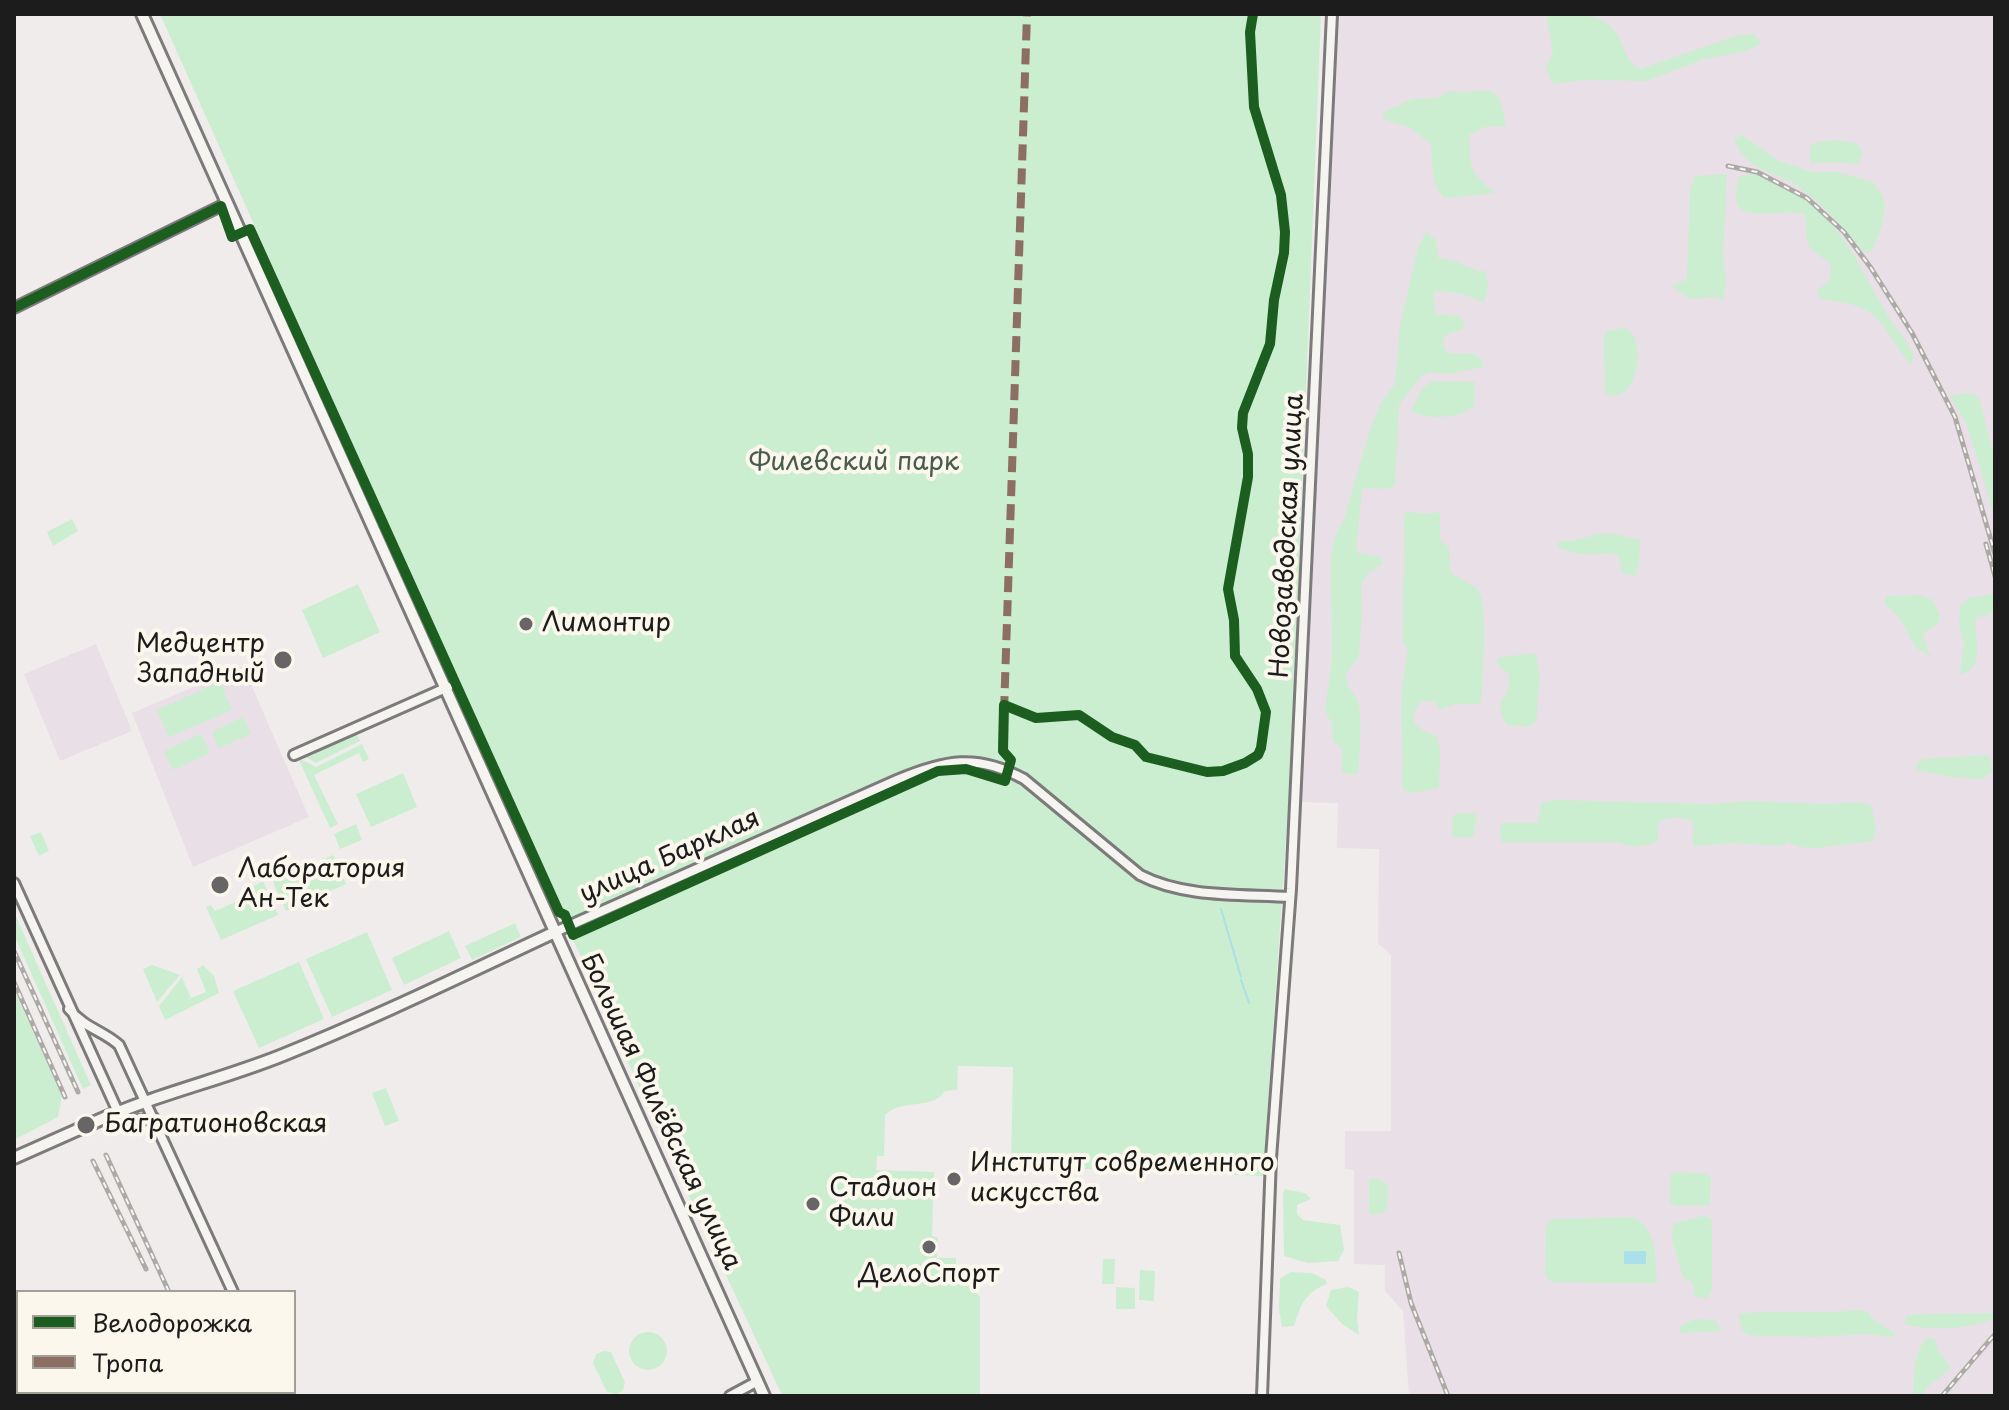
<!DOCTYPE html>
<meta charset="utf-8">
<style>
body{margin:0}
#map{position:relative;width:2009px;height:1410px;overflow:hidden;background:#f1ecec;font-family:"Playpen Sans",sans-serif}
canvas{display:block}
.frame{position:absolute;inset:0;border:16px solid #1c1c1c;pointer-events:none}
.legend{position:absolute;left:16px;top:1290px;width:280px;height:104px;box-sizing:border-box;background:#fbf7ec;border:2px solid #a29f99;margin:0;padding:10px 14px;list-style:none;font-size:24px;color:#1c1c1c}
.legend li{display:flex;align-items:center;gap:16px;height:40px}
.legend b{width:40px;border:2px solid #a29f99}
</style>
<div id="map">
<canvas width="2009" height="1410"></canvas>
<div class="frame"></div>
<ul class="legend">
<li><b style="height:10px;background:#1b5e20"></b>Велодорожка</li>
<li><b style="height:10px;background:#8d6e63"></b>Тропа</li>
</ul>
</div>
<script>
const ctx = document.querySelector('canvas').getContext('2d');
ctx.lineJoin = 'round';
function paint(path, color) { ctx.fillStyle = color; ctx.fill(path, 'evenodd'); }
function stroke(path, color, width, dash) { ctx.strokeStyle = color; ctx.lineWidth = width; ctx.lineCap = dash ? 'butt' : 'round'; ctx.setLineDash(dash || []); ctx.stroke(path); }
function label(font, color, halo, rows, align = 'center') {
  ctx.font = font + ' "Playpen Sans",sans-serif'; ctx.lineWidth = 8; ctx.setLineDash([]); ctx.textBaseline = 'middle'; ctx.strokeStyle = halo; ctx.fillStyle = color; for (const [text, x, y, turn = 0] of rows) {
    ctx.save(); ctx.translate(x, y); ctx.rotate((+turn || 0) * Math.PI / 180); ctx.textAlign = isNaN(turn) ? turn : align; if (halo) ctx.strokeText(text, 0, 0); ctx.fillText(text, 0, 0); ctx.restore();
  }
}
paint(new Path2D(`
 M1336,14H1995V1396H1409L1403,1311L1385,1291V1265L1354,1264V1170L1345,1169V1131H1391V955L1378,943L1379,849L1337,848L1338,803L1298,802Z
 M96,644L132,731L60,761L24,674Z
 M243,666L309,817L193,867L132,713Z
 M34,1392H199L201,1396H26Z`), '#e9dfe6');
paint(new Path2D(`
 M160,14H1321L1291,767L1263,1176L1011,1166L1013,1067L958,1066L957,1090L945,1091C932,1111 901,1098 885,1115L884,1156H877L876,1170L934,1172L932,1236L938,1237L937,1258H956V1268L980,1297V1396H783L781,1393L660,1134Z
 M1546,14C1576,14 1610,10 1622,44C1626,55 1629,63 1640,69L1739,35L1755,34L1761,44L1743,52L1704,59L1647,81L1584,80L1552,84L1546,68L1553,53Z
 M1450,91C1490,95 1498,77 1506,126L1484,127L1469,135C1470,167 1469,172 1495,193L1445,198C1430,186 1433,162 1431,144L1411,128L1386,120L1382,113L1412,99L1437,98Z
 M1742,135L1779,161L1795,166L1812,172H1837L1873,182C1877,188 1882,194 1884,200C1887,213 1878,244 1869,253L1861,250C1843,226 1823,205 1799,187C1771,167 1751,176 1734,140Z
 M1836,140L1857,143L1863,154L1858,164L1843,162L1810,163L1811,145L1817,142Z
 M1759,173C1832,203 1850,248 1886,313C1895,327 1906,340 1914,355L1911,365C1875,319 1885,307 1821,299L1817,291L1830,280L1831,264L1811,249L1807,242L1805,215C1783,204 1719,236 1740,176Z
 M1727,174L1723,254L1726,283L1723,300L1715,297L1690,299L1672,286L1687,279L1690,190L1695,176Z
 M1426,232L1436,240L1438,258L1455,261L1480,272L1484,270C1489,281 1489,289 1485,300L1481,302C1472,295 1445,289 1434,292L1436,314L1459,316L1465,325L1463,329L1445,335L1443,343L1447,353L1476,354L1484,363L1483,367L1448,374L1430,372L1420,377L1399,405L1395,485L1387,489L1364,488L1362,492L1356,549L1359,553L1380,557L1383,564L1368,573L1361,584L1362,611L1359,657L1346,674C1347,692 1354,690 1358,702C1363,718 1359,757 1358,774L1342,773V749L1333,741L1332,723L1325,711L1332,660L1331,557L1335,536L1345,517L1369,432L1381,403L1395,384L1400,325L1418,248Z
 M1624,328C1649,334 1638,410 1605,393L1604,337L1607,331Z
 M1432,381L1475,382L1474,406C1460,419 1428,420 1411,411L1422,389Z
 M1966,393L1974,394L1980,400L1995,461V520L1968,427L1950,396Z
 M1408,512L1428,514L1440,512V540L1449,548L1451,573C1461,580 1476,584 1481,596C1486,605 1484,691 1480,704H1455L1441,710L1434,701H1422C1403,722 1418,728 1437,737L1440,749L1439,788L1411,793L1403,790L1402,785C1405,754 1399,723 1402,692C1403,677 1406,663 1408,648L1403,644L1404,514Z
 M72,519L78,531L53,546L47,532Z
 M1597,534H1616L1640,540L1639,563L1635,576L1622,573L1619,557L1616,554C1599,553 1567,558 1557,544L1560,541H1573Z
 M358,584L380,632L323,658L302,610Z
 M1990,594L1993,596L1995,609L1989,615L1977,617L1975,621C1976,638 1984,672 1960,674L1964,642L1959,624L1960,605L1970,598Z
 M1920,595L1933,600L1940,616L1938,624L1923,634L1928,652L1934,658L1916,648L1899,617L1884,603L1887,596Z
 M1532,653L1536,655L1540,674L1536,722L1529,727L1507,725L1501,714V701C1508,694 1510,684 1509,674L1499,666L1497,658Z
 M220,682L232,710L169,737L157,710Z
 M243,717L251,734L219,748L212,732Z
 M354,729L360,741L316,763L302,755Z
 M201,734L210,753L173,770L164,751Z
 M362,744L369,759L363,762L359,753L314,775L338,824L330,828L298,758L316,767Z
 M1987,755L1990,758L1992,772L1981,779L1951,777L1916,770L1917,764L1923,759Z
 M403,773L417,807L371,827L356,794Z
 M1554,800L1711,804L1748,801L1826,804L1858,802L1871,805L1876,826L1874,838L1871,841L1816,848L1799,847L1788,842L1782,846L1731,843L1693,846V822C1684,816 1668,816 1659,822L1657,842C1644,847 1631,848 1618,842H1501L1500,825L1503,823H1538L1541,803Z
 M1456,813H1473L1477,816L1474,835L1469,838L1453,837L1452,819Z
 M356,824L362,840L340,849L334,834Z
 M41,832L49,851L39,856L30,836Z
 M333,855L346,884L286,911L273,882Z
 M263,881L278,915L221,940L206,907L211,905L215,911L254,894L252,887Z
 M14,912L91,1085L83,1089L14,935Z
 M515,923L521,937L472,960L465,946Z
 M449,931L461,958L404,985L392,958Z
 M367,932L392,990L332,1017L306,959Z
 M299,962L324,1019L259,1048L233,991Z
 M152,965L180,975L157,1002L143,969Z
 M203,965L214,976L219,993L165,1020L159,1006L182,977L191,998L206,992L197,969Z
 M14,990L62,1096L58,1117L14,1140Z
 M386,1088L399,1121L385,1126L372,1093Z
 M1678,1172L1705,1174L1711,1177L1710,1205L1677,1206L1670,1203V1174Z
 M1369,1179H1380L1388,1186L1387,1208L1381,1214H1369Z
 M1285,1189L1305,1193L1311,1199L1297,1205V1214L1303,1220L1340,1225L1344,1250L1338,1261L1308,1263L1284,1256L1283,1193Z
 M1703,1216L1712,1219V1291L1706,1299L1694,1296L1693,1283L1683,1277L1672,1240L1673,1224Z
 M1633,1217C1658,1229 1655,1259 1657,1283L1551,1282L1545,1275L1546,1226L1552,1219Z
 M1103,1259H1115L1114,1284H1102Z
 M1140,1270L1155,1271L1154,1301L1139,1300Z
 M1290,1272L1312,1273L1326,1280L1327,1284C1304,1293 1301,1305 1294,1326L1282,1327L1279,1310L1280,1279Z
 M1116,1287L1135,1288V1309H1116Z
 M1348,1287L1359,1292L1357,1318L1359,1335L1342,1324L1326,1306L1331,1290Z
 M1859,1310L1868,1312L1875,1321L1895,1333L1894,1337L1865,1334L1813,1337L1748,1335L1741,1329L1739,1314C1779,1309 1819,1315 1859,1310Z
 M1995,1313V1318C1968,1330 1932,1331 1904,1324L1907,1316L1915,1314Z
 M1697,1319L1715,1320L1720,1328V1331L1682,1333L1679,1330L1685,1323Z
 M629 1351a19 19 0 1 1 38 0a19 19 0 1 1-38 0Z
 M1929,1337L1937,1341V1349L1951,1368L1927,1387L1921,1396H1913C1915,1375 1912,1351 1929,1337Z
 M604,1351L611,1352L625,1382L623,1391L615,1394L607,1392L593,1363L596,1354Z`), '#cbeed1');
paint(new Path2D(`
 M1624,1251H1646V1264H1624Z`), '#aae0e9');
stroke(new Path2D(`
 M1221,909L1241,977
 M1241,980L1244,989
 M1245,991L1249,1003`), '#aae0e9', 2);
const minor = new Path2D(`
 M14,308L227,203
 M294,755L448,687
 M14,883L118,1112L133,1121L154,1118
 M555,932L897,780C944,760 977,753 1024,779L1140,875C1184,898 1241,894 1290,897
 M69,1009C86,1029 102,1030 119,1045L233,1292
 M278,1392L280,1396
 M730,1396L758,1381
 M1262,1396L1271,1158L1291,889L1332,14`);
const major = new Path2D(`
 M142,14L764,1396
 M95,1122C156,1094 221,1080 283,1055C375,1018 465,974 555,932
 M14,1158L77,1130`);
stroke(minor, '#7c7a7a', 14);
stroke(major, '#7c7a7a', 16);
stroke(minor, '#f5f4f0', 8);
stroke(major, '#f5f4f0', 10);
const rail = new Path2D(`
 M1728,166L1757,172L1807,198L1844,232L1871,268L1912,333L1955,417L1995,554
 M1986,544L1995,576
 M14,951L78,1092
 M14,982L65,1097
 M106,1155L169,1292
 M93,1161L146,1269
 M1399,1253L1411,1303L1448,1396
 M210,1392L212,1396
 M1942,1396L1995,1334`);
stroke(rail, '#abaaa8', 5);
stroke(rail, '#fbf7ec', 2, [6]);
const majorBridge = new Path2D(`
 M77,1130L95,1122`);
stroke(majorBridge, '#7c7a7a', 16, []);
stroke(majorBridge, '#f5f4f0', 10);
stroke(new Path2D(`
 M1004,712L1027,14`), '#8d6e63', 8, [16, 8]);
stroke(new Path2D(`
 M14,308L221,206L232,237L250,229L559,912L565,915L573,935L938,771L966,769L1005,781L1011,760L1003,751L1004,705L1036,718L1079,715L1112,737L1135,745L1146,757L1207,772L1223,771L1245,763L1258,755L1261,748L1266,712L1257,689L1235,656L1234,620L1228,589L1248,477V454L1242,428L1243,413L1270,344L1274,300L1284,253L1285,232L1281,195L1254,107L1250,32L1253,14`), '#1b5e20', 10);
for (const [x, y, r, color] of [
 [526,624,8,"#676565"],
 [283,660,10,"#676565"],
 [220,885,10,"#676565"],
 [86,1125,10,"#676565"],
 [954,1179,8,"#676565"],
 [813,1204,8,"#676565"],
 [929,1247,8,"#676565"]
]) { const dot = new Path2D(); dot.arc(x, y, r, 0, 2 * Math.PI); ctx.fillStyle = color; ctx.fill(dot); stroke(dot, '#fbf7ec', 3); }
label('26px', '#475c4c', '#fbf7ec', [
 ["Филевский парк",854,463]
]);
label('26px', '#1c1c1c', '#fbf7ec', [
 ["Новозаводская улица",1288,536,-87],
 ["улица Барклая",670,857,-24],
 ["Большая Филёвская улица",660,1112,65]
]);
label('26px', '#1c1c1c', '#fbf7ec', [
 ["Лимонтир",542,624],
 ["Медцентр",265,645,"right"],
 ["Западный",265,675,"right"],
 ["Лаборатория",238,870],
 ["Ан-Тек",238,900],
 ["Багратионовская",104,1125],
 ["Институт современного",970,1164],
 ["искусства",970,1194],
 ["Стадион",829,1189],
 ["Фили",829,1219],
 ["ДелоСпорт",929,1275,"center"]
], 'left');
</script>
